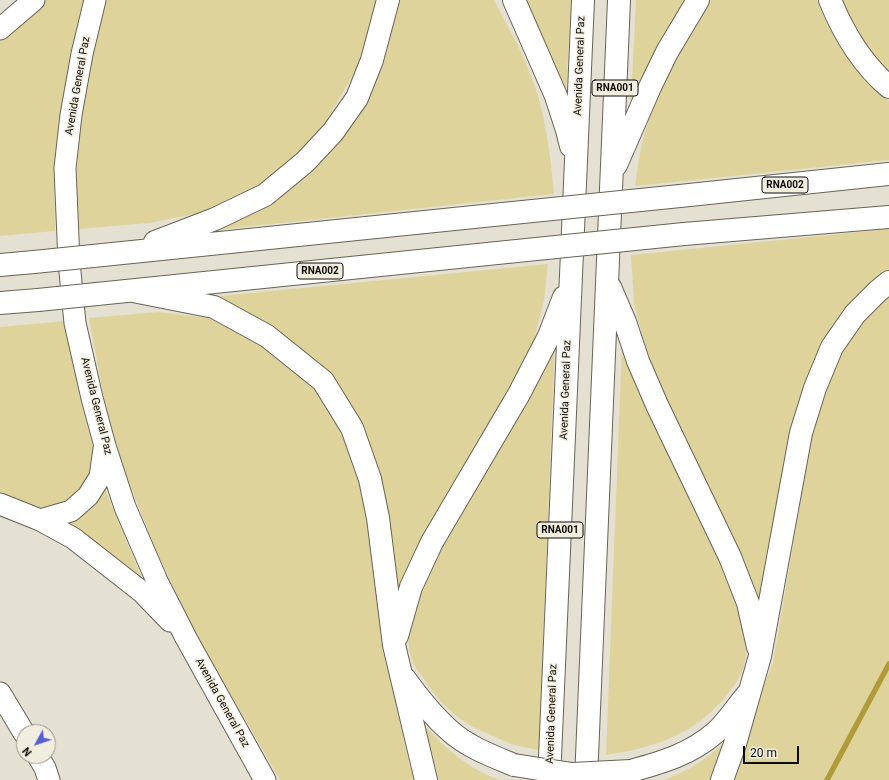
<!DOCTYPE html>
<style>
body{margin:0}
#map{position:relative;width:889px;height:780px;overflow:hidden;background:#e4e1d2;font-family:Roboto,sans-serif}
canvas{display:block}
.north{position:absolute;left:16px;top:724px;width:40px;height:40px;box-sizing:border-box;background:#f2eedf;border:1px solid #969489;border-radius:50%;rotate:230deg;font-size:11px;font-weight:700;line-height:16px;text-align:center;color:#0d0c08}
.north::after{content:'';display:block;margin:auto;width:14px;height:18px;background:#595dd4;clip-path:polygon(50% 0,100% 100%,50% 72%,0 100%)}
.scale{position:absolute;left:743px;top:746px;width:56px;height:18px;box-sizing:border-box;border:2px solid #0d0c08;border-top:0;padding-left:5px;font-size:12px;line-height:14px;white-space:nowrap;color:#0d0c08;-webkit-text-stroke:3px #f2eedf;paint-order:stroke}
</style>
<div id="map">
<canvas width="889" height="780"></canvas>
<div class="north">N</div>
<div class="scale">20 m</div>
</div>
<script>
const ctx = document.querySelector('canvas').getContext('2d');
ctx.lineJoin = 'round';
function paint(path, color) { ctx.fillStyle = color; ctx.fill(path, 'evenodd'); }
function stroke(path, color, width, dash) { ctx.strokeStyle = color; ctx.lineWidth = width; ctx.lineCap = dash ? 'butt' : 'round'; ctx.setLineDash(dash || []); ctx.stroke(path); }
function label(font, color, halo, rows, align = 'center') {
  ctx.font = font + ' Roboto,sans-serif'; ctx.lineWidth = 3; ctx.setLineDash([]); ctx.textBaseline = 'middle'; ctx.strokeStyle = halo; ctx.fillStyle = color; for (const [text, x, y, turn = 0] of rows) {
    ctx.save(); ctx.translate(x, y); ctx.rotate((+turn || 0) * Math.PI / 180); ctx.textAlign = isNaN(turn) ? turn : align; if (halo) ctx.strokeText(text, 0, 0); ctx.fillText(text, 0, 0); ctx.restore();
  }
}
paint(new Path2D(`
 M45,0H86L60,115L54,172L55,231L0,236V40L22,22Z
 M106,0H376L363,58L321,130L266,185L211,211L149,223L78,229C77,210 76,190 77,171C79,113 92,56 106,0Z
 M400,0H494C505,22 518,43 527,66C545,107 550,150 554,194L215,230L270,204L313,170L341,140L366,104L383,64Z
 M524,0H571L566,96Z
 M636,0H685L664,33L631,100Z
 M710,0H817C831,39 858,74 889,101V160L635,186C638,167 640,147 646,129C660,83 685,41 710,0Z
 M839,0H889V74L871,55Z
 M889,229V269L868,286L823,344L805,384L790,437L759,607L664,397L646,349L634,304L631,255Z
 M548,264L544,300L533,344L510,391L398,595L389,517L380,476L271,327L220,296Z
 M889,294V780H728L773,662L811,441L825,392L842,353L860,325Z
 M158,312L208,318L260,345L313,387L342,432L359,479L368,521L383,643L409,764L414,780H280L194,631L156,550L122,465L103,394L89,318Z
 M65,321L79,393L94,452L90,474L82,490L66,504L46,509L27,505L0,492V327Z
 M555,339L539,750L515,745L497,738L469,725L454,714L440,701L415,667L409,650L408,634L412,612L440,546Z
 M622,344C646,397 670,450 695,504C710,537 728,571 739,606C745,625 749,648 744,666C741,677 734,686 727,695C696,734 654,748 606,755Z
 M105,489L145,586L62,525L93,505Z
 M425,726C446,749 470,770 500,780H439Z
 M724,743L710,780H664C689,770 704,761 724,743Z`), '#dfd39c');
stroke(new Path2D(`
 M827,780L889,664`), '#af9b3c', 5.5);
const minor = new Path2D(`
 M95,0L82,54L71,115L65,168L69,262L75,323L92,398L105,446L125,507L157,581L186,638L265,780
 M0,29L34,0
 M0,504L40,520L73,538L142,592L170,621
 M40,520L71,511L88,496L100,477L104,449
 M0,693L24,733
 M38,756L45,768L49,780`);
const highway = new Path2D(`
 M514,0L556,96L567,130L571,146
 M830,0C843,32 862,64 889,87
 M616,165L650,87L667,52L698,0
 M680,196L889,174
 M684,234L889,217
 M155,242L215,219L265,195L305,162L333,132L357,98L372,60L388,0
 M93,256L503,214
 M0,265L34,262
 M610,287L625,322L638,361L657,405L730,557L748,603L758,647
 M133,291L214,307L267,336L323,381L352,428L370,479L378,518L394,645L426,780
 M97,294L507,252
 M0,303L38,300
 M397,636L411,587L432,542L519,394L549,336L564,297
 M405,679C418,697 432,715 449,730C466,746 492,756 514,765
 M631,771C663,762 691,754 716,732C727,722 736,708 746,696
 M549,780L583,0
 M586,780L619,0
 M722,780L735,744L760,656L801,433L815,388L832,347L855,314L878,291L889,282`);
stroke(minor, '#676457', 23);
stroke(highway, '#676457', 24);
stroke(minor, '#fff', 21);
stroke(highway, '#fff', 22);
const highwayBridge = new Path2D(`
 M503,214L680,196
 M507,252L684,234
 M34,262L93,256
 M38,300L97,294
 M514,765L572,774L631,771`);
stroke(highwayBridge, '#676457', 24, []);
stroke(highwayBridge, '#fff', 22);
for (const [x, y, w] of [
 [615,88,46],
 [785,185,46],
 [320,271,46],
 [560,530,46]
]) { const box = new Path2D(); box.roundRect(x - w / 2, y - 8, w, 16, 3); ctx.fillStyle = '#f2eedf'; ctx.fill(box); stroke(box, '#0d0c08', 1); }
label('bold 10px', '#0d0c08', null, [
 ["RNA001",615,88],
 ["RNA002",785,185],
 ["RNA002",320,271],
 ["RNA001",560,530]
]);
label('11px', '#0d0c08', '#f2eedf', [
 ["Avenida General Paz",580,66,-88],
 ["Avenida General Paz",78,86,-80],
 ["Avenida General Paz",566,390,-88],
 ["Avenida General Paz",96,406,76],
 ["Avenida General Paz",222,703,61],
 ["Avenida General Paz",552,714,-88]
]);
</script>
